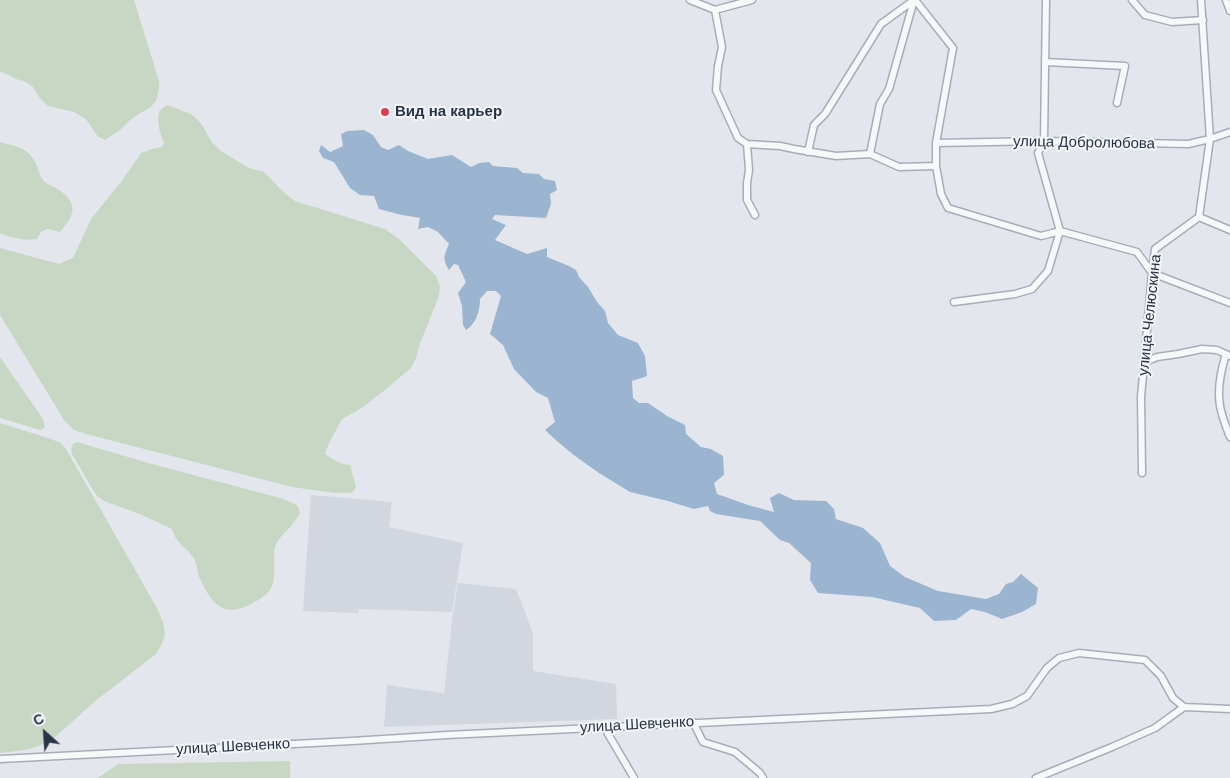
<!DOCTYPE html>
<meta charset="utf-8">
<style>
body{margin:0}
#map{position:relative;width:1230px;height:778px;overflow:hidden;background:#e3e7ed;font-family:Arial,sans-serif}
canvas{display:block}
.north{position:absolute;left:20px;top:708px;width:50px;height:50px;-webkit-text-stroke:4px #f3f6f9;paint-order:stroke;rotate:334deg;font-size:14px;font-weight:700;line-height:20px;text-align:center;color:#293347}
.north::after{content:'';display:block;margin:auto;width:18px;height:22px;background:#293347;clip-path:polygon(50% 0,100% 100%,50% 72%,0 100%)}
</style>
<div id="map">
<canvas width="1230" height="778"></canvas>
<div class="north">С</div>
</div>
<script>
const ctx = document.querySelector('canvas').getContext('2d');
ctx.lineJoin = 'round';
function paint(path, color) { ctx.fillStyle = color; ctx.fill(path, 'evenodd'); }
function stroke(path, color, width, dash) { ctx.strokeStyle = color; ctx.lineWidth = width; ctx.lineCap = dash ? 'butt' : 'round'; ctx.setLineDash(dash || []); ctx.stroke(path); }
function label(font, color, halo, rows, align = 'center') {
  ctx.font = font + ' Arial,sans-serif'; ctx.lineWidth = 4; ctx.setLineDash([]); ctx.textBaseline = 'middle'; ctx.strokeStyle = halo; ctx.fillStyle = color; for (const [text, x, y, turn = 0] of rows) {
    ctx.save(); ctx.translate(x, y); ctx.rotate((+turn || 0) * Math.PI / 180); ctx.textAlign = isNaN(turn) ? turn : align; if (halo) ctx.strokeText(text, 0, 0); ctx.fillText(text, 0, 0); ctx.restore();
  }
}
paint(new Path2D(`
 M311,495L392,502L389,527L463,543L452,612L359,609L358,613L303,611Z
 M458,583L516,589L533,633V671L616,684L617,719L384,727L387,685L444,693L453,613Z`), '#d1d6df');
paint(new Path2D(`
 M0,0H134L159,81V90L156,101L150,108L140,113L129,121L120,130L105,140L98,137L86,119L74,112L48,106L39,97L34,88L26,82L16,79L0,71Z
 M168,105L191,114L198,120L204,128L211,141L221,151L249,168L264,172L273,181L282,191L295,201L385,229L399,239L436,276L440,286L439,296L419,346L416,358L411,368L385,390L359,410L342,419L329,443L325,454C334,460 340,464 350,465L356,487L352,493H335L292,487L86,434L74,430L64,420L0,315V248L59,264L73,258L91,219L121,182L141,153L152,149L162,147L164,143C161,135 156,122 159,113C160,109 165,106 168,105Z
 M0,142C18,147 29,147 37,166C39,170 40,177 43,180C46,184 53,186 56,188C79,202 76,214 60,232L47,229L41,232L37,239C23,241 13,238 0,233Z
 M0,357L43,419L45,428L40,430L0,418Z
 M0,423L51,439L61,443L66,449L157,608C166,629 169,635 156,654L94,702L52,740L39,746L26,750L0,753Z
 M77,442L152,464L284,499L298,506L300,514C297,518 294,522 291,526C285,534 278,537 275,547C272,559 277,580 271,588C267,596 255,602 247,606C222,617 211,602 201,581C197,574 198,566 194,559C187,546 177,546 172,529L142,515L104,501L98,497L93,490L72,454L71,449L73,444Z
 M290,761V778H98L118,764Z`), '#c8d7c3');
paint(new Path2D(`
 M364,130L373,135L381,147L388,150L399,145L408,151L428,159L452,155L471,167L479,163L489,162L493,166L517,168L523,173L539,174L544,179L555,181L557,190L550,194L551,204L546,218L495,215L492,219L506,225L495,240L527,254L547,248V257L569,266L576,270L579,277L588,287L597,302L605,311L608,323L618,335L638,343L645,356L647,376L632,381L633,398L639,403H648L667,416L685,425L686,434L701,447L711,449L723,456L724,475L714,483L717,494L748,505L774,512L770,498L779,493L794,500L826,501L834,509L836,519L863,528L880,543L890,566L905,577L938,591L986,599L999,594L1006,584L1013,582L1021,574L1038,588L1036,604L1022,612L1002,619L985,612L971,609L956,620L934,621L920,608L872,597L818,593L810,580L811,563L789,543L780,540L760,521L716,514L710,511L708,506L694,509L668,501L630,492L599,473L575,456L558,442L545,430L555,422L548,398L536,392L514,369L503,345L490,334L501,296L496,291H487L480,299C480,311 476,324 466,330L463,325L462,306L458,293L466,282L458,265L454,264L449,270C442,259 444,255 449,244L438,232L428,227L418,229L420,218L402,215L379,209L374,196L360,195L350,188L334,162L323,158L319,151L321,145L330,152L343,146L341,134L347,131Z`), '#9bb4d0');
const minor = new Path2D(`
 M690,0L715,10L722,47L718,66L716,90L738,138L747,144L780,146L794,149L836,156L870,154L899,167L936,166
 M915,0L953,48L936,143V166L941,194L948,208L1041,236L1060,231
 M1046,0L1044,141L1038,153L1060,231
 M1132,0L1145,15L1172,22L1203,20
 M1226,0L1230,11
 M715,10L752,0
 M1045,62L1125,66L1117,103
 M936,143L1044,141L1188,144L1210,139L1230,132
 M747,144L749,170L747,183V200L755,215
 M808,152L814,125L825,114L881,24L914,0
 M870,154L880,104L889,89L914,0
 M1199,217L1230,230
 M1060,231L1137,252L1152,273L1230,303
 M954,302L1015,294L1032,289L1048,271L1060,231
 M1226,354C1221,370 1217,389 1220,406C1222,417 1226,427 1230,437
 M1145,362L1157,357L1178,354L1202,349L1217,350L1230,356
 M1142,473L1141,397L1152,273L1155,249L1199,217L1210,139L1201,0
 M693,722L703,742L735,752L760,773L763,778
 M604,727L634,778
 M0,759L352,741L447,735L991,709L1012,704L1027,696L1047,668L1059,658L1079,653L1145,660L1161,676L1173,698L1184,707L1230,709
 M1036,778L1112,747L1155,728L1184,707`);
stroke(minor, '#a7adb8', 9);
stroke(minor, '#f7f8fa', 6);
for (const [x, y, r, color] of [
 [385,112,5,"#dc3e54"]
]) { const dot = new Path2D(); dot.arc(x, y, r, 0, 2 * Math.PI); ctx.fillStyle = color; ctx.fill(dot); stroke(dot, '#f3f6f9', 2); }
label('bold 15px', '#293347', '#f3f6f9', [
 ["Вид на карьер",395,112]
], 'left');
label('15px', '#293347', '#f3f6f9', [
 ["улица Добролюбова",1084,143,1],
 ["улица Челюскина",1150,315,-84],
 ["улица Шевченко",637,725,-3],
 ["улица Шевченко",233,747,-3]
]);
</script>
